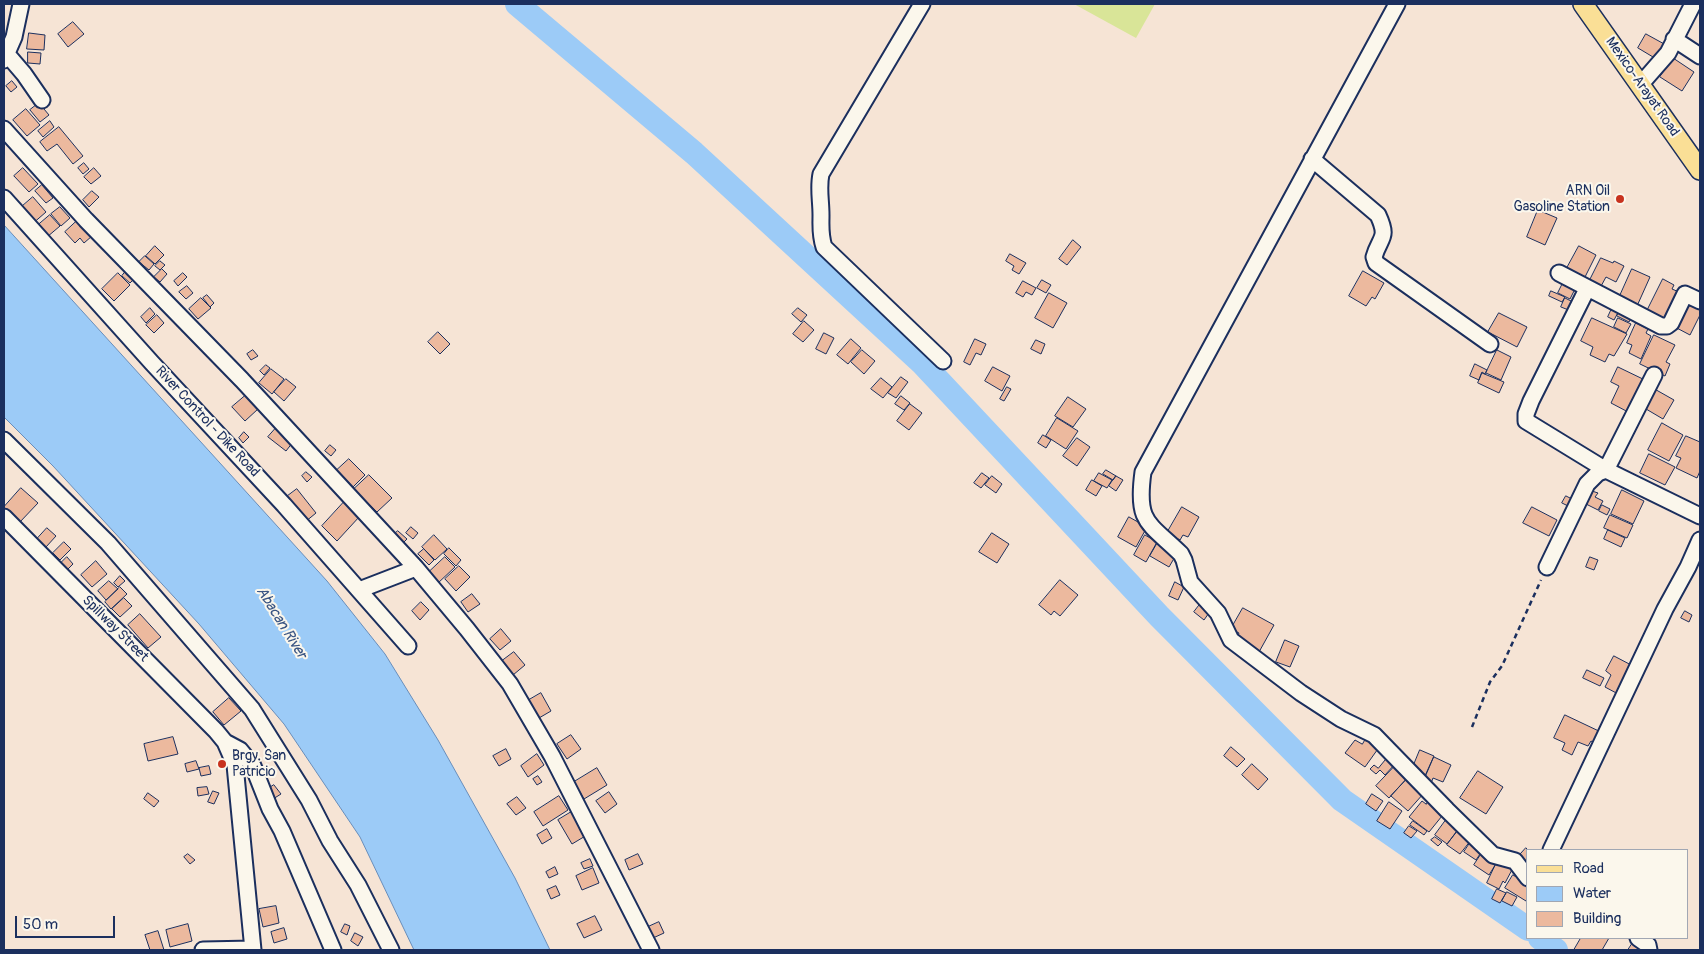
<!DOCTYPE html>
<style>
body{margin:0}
#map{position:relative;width:1704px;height:954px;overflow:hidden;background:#f6e4d5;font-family:Pangolin,sans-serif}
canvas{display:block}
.frame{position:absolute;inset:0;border:5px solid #1b2f5e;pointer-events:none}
.legend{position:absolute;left:1526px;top:849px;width:162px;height:90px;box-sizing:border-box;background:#fbf7ec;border:1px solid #a1a7b3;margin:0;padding:6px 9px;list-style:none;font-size:15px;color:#1b2f5e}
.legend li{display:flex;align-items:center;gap:10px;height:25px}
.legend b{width:25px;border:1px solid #a1a7b3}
.scale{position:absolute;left:15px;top:916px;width:100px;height:22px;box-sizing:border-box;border:2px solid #1b2f5e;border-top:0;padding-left:6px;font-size:15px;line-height:18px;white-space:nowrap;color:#1b2f5e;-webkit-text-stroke:4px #fbf7ec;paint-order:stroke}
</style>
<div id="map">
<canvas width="1704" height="954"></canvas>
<div class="frame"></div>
<ul class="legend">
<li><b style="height:6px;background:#fadf96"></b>Road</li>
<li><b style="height:14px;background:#9ccbf7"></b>Water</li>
<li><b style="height:14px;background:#ecb99e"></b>Building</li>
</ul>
<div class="scale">50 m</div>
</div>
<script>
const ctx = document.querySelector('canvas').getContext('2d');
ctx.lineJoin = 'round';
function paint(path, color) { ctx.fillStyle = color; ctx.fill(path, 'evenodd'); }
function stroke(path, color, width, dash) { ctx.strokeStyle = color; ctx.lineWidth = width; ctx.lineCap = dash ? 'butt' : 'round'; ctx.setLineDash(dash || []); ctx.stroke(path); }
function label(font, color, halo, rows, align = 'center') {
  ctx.font = font + ' Pangolin,sans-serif'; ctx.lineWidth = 4; ctx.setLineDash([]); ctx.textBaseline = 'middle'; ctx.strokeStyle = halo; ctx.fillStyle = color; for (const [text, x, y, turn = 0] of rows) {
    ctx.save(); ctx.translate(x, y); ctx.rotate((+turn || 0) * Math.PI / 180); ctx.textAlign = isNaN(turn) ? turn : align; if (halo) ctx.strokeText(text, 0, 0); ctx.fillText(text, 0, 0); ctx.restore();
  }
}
paint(new Path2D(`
 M1074,4H1155L1136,38Z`), '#d9e598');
const water = new Path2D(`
 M4,225L327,581L385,654L438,740L515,878L550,950H414L360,837L284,724L199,624L53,466L4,417Z`);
paint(water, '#9ccbf7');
stroke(water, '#688dba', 1);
stroke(new Path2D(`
 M517,4L694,153L923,364L1159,616L1342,800L1528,929
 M1540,938L1556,950`), '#9ccbf7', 24);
const building = new Path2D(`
 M73,22L84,34L68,47L58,34Z
 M29,33L45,35L44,50L27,49Z
 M1646,34L1666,45L1658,60L1638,48Z
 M28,52L41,53L40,64L28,63Z
 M1673,58L1694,72L1682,91L1660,77Z
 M12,81L17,87L11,92L6,86Z
 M39,103L49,115L40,122L30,110Z
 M26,109L40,125L27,136L13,120Z
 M50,121L54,127L43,137L38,131Z
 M59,127L83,156L73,164L57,144L47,151L40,142Z
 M84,163L89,169L83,174L78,168Z
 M23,168L38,184L29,192L14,176Z
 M94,168L101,176L91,184L84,177Z
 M42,185L53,198L46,203L35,191Z
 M92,191L99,197L89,207L83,200Z
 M33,197L46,212L31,225L18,210Z
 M60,207L70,218L61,226L51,214Z
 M1538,210L1557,218L1545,245L1527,237Z
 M50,215L60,226L47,237L37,226Z
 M78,220L92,236L84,243L80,238L75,243L65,232Z
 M1073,240L1081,247L1067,265L1059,259Z
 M155,246L164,255L155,264L146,256Z
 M1579,246L1596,255L1585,277L1567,268Z
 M1010,254L1026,263L1019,274L1012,270L1014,266L1006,261Z
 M145,256L154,264L149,270L139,262Z
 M1601,258L1613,263L1614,261L1624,266L1616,282L1606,277L1600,288L1589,282Z
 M160,261L165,265L160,270L155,266Z
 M162,269L167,274L160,282L154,277Z
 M1632,269L1650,277L1637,306L1619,298Z
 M126,271L134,279L130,283L122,276Z
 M1363,271L1384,283L1375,299L1372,297L1366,306L1349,296Z
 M118,273L130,285L114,301L102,289Z
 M183,273L187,277L178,286L174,281Z
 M1663,279L1674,285L1672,289L1679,292L1666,320L1647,311Z
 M1042,280L1051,285L1046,293L1037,288Z
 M1023,281L1036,288L1032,295L1026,292L1023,297L1016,293Z
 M1564,281L1576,287L1570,299L1558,293Z
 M187,286L193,293L186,299L179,292Z
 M1551,291L1565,297L1562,302L1549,296Z
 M1049,293L1067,303L1053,328L1035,318Z
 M207,295L214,303L210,307L203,298Z
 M201,298L211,308L198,319L189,309Z
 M1565,298L1575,303L1571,311L1561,307Z
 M1686,299L1700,306V315L1690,335L1673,326Z
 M1614,304L1621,307L1614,320L1608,317Z
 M150,308L155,314L146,323L141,317Z
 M798,308L807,315L801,322L792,314Z
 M1621,308L1633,314L1629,322L1617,316Z
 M1499,313L1527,327L1517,347L1488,332Z
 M157,315L164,323L154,333L146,325Z
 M1592,318L1627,334L1614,356L1609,354L1605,362L1590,355L1593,347L1581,341Z
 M1618,318L1631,324L1626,333L1614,327Z
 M804,321L814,330L803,342L793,334Z
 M1636,323L1648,329L1646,333L1651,336L1641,359L1629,353L1632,345L1627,343Z
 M438,332L450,344L440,354L428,342Z
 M824,333L834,338L826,354L816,349Z
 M1654,335L1675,345L1666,362L1670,364L1665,376L1640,364Z
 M851,339L861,348L848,364L837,355Z
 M975,339L986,344L981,355L976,353L970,365L964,362Z
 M1036,340L1045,344L1041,354L1031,349Z
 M253,350L258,356L251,360L247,354Z
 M862,350L875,361L864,374L851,362Z
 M1497,350L1511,357L1501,380L1486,373Z
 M1475,364L1487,370L1485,374L1482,372L1479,380L1470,376Z
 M266,365L270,368L264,375L260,371Z
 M993,367L1010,376L1002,391L985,381Z
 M1618,367L1647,381L1630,413L1611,403L1619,386L1611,382Z
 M271,369L284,379L272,394L259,383Z
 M1482,373L1504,382L1499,393L1478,383Z
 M901,377L908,382L896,398L888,393Z
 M881,378L892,387L883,398L871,389Z
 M286,379L296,387L284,401L274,392Z
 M1007,387L1011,389L1004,401L1000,399Z
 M1651,387L1674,400L1663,419L1641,406Z
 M245,396L258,409L245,421L232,407Z
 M901,396L910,403L904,410L895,404Z
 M1068,397L1086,409L1073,427L1055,416Z
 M910,404L922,413L909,430L897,421Z
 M1057,418L1078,431L1066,449L1046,436Z
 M1662,423L1683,435L1669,461L1648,450Z
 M276,428L293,442L286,451L268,437Z
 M244,432L249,437L243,443L239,438Z
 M1043,435L1051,440L1046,448L1038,443Z
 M1686,436L1700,442V471L1697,478L1676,468L1681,458L1676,456Z
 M1077,438L1090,447L1077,466L1063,456Z
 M330,445L336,450L331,456L325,451Z
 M1649,454L1675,467L1665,485L1640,473Z
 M349,459L365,475L353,487L337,470Z
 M1106,470L1116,476L1113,480L1103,474Z
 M306,472L312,477L307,482L302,476Z
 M982,473L989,478L981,488L974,483Z
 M1099,473L1112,480L1107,488L1094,481Z
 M369,475L392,498L377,512L354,489Z
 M992,476L1002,484L996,493L985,485Z
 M1116,476L1123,480L1116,491L1109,486Z
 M1092,480L1102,486L1096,496L1086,490Z
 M21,488L38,503L19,523L4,509V507Z
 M297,489L316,513L305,522L285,498Z
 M1622,490L1644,501L1633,524L1611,514Z
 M1592,491L1598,493L1595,497L1603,501L1598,510L1586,504Z
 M1566,496L1572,499L1568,506L1562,503Z
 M344,502L360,516L337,541L322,526Z
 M1602,505L1610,509L1607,515L1599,511Z
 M1182,507L1199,517L1188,537L1183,535L1180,540L1167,533Z
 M1532,507L1557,520L1549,536L1523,523Z
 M1610,515L1633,525L1627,538L1604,528Z
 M1129,517L1147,527L1136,547L1118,537Z
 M411,527L418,533L413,539L406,533Z
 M47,528L56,536L46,547L37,539Z
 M1608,530L1625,538L1621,547L1604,539Z
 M398,531L407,539L401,545L392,536Z
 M992,533L1009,544L997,563L979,552Z
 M434,535L447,549L435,560L422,547Z
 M1145,535L1157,542L1146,562L1134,555Z
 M64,542L71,549L60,560L53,553Z
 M1157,544L1176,555L1169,567L1150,556Z
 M449,548L461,560L456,566L444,554Z
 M424,549L434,560L429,565L418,554Z
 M67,557L73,564L67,570L61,563Z
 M445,557L455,567L437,584L428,573Z
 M1590,557L1598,560L1594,570L1586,567Z
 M96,561L107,574L92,587L81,575Z
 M459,566L470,577L456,591L445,579Z
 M120,576L125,581L118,587L114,583Z
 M1060,580L1078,595L1060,616L1054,611L1051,615L1039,605Z
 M109,581L118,589L106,600L98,591Z
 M1175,582L1184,587L1178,600L1169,596Z
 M120,587L127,594L111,609L105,602Z
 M472,594L480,604L468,612L461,602Z
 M124,598L132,606L120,617L112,609Z
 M421,602L429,610L420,620L412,611Z
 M1201,603L1211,610L1204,620L1194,612Z
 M1243,608L1274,625L1259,652L1236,640L1239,633L1231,629Z
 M1685,611L1692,615L1689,622L1681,618Z
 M140,614L161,637L148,648L128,625Z
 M501,629L511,641L500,650L490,639Z
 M1285,640L1299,646L1290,667L1276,662Z
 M514,652L525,665L513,675L502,661Z
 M1614,656L1635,667L1620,695L1605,687L1611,675L1606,671Z
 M1587,670L1604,678L1600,686L1583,678Z
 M541,693L551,711L539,718L529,700Z
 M229,698L241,711L224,725L213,712Z
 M1565,715L1603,733L1598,745L1591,741L1588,746L1578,742L1572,755L1562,750L1565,743L1554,738Z
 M571,735L581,749L567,759L557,744Z
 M173,737L178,754L148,761L144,744Z
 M1367,737L1380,746L1365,767L1345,753L1355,740L1362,744Z
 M1231,747L1245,759L1237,767L1224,756Z
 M506,749L511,759L499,766L493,756Z
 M1420,750L1434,756L1424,778L1419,776L1421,770L1413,767Z
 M537,754L544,765L528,777L521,766Z
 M1388,757L1395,764L1385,775L1380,770L1376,774L1370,769L1374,765L1378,768Z
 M1434,757L1451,765L1443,782L1433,778L1430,786L1423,783Z
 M196,761L199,769L187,772L185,764Z
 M1252,764L1268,779L1258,790L1242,775Z
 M1396,765L1409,776L1389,798L1376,786Z
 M209,766L211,774L201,776L199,768Z
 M597,768L607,785L584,799L574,782Z
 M1478,771L1503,787L1486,814L1460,798Z
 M538,776L542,782L537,785L533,779Z
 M1407,779L1424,793L1408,811L1391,796Z
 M274,785L281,794L273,799L266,790Z
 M207,787L209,794L198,796L197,788Z
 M213,791L219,793L214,804L208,802Z
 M609,792L617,804L605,813L596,801Z
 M148,793L159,801L154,807L144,799Z
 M1372,794L1383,801L1376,811L1366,804Z
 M559,796L568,810L543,826L534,812Z
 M517,797L526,808L516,815L507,804Z
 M1429,800L1439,807L1436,811L1442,816L1429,832L1409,817L1422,801L1426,804Z
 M1389,802L1402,811L1390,829L1377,821Z
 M573,811L587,835L572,844L558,820Z
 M1446,820L1458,830L1447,844L1435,835Z
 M1413,821L1427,831L1424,835L1410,825Z
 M1409,826L1417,831L1411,838L1404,833Z
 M547,829L552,838L542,844L537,835Z
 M1458,830L1471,840L1460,854L1447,845Z
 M1435,837L1442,842L1438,846L1431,840Z
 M1472,840L1484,848L1476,860L1464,852Z
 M1526,848L1528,850V868L1517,858Z
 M1482,853L1497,862L1489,875L1474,865Z
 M188,854L195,860L190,864L184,857Z
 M638,854L643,864L629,870L625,860Z
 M590,859L593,866L584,869L581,863Z
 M1497,862L1514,866L1505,883L1503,881L1499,889L1487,883Z
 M555,867L558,874L549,878L546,872Z
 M593,868L599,883L582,890L576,876Z
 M1513,875L1528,884V897L1526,901L1505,888Z
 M556,886L560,895L551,899L547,890Z
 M1497,889L1506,893L1500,903L1492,899Z
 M1507,892L1517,897L1512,906L1502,901Z
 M276,906L279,923L263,927L259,909Z
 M595,916L602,930L584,938L577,924Z
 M659,922L664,933L653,938L648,927Z
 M188,924L192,941L170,947L166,930Z
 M345,924L350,926L347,935L341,932Z
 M284,928L287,939L274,943L271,932Z
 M158,931L164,950H150L145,935Z
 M355,933L363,937L358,946L351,941Z
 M1581,938H1609L1602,950H1574Z
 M1632,944L1646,950H1628Z`);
paint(building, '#ecb99e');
stroke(building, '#1b2f5e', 1);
const minor = new Path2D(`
 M922,4L821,174C818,188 821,200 821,215C821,227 820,235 824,247L943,361
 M1397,4L1143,472C1136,523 1148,522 1181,554L1184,560L1190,582L1218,613L1231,640L1301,693L1341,719L1374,735L1447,810L1493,855L1515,861L1528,878
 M1674,39L1700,56
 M6,53L24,74L42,100
 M4,60L14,37L21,4
 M1640,85L1668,53L1693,4
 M4,129L86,220L242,380L416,568L467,629L510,684L552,756L651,950
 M1312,159L1378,215C1389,239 1380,236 1374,257L1376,263L1490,344
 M4,198L152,363L284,505L408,646
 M1559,273L1661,326H1667L1671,323L1685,294L1700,301
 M1587,289L1531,401L1526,414V421L1606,470L1700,516
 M4,440L108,543L252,709L309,800L330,841L358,885L391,950
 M4,517L216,731L225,742L235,765L253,950
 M1547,567L1587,484L1598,473L1606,470L1654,375
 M359,590L416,568
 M225,742L240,750L253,766L270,809L282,831L333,950
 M1551,850L1665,609L1688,567L1700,540
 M1638,938L1648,945L1649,950
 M203,950L253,949`);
const major = new Path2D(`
 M1583,4L1700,170`);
stroke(minor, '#1b2f5e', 19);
stroke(major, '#1b2f5e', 22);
stroke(new Path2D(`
 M1472,727L1490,682L1502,666L1541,580`), '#1b2f5e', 2.5, [5, 4]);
stroke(minor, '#fbf7ec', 15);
stroke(major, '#fadf96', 19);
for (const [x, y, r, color] of [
 [1620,199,5,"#c8321e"],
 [222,764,5,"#c8321e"]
]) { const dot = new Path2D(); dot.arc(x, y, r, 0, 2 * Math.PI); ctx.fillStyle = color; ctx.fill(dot); stroke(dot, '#fbf7ec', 2); }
label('14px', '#1b2f5e', '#fbf7ec', [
 ["Mexico-Arayat Road",1642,87,55],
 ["River Control - Dike Road",207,422,47],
 ["Spillway Street",115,629,45]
]);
label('14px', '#1b2f5e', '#fbf7ec', [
 ["ARN Oil",1610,191],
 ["Gasoline Station",1610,207],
 ["Brgy. San",232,756,"left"],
 ["Patricio",232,772,"left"]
], 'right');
label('italic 15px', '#3b5684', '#fbf7ec', [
 ["Abacan River",281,623,58]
]);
</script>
